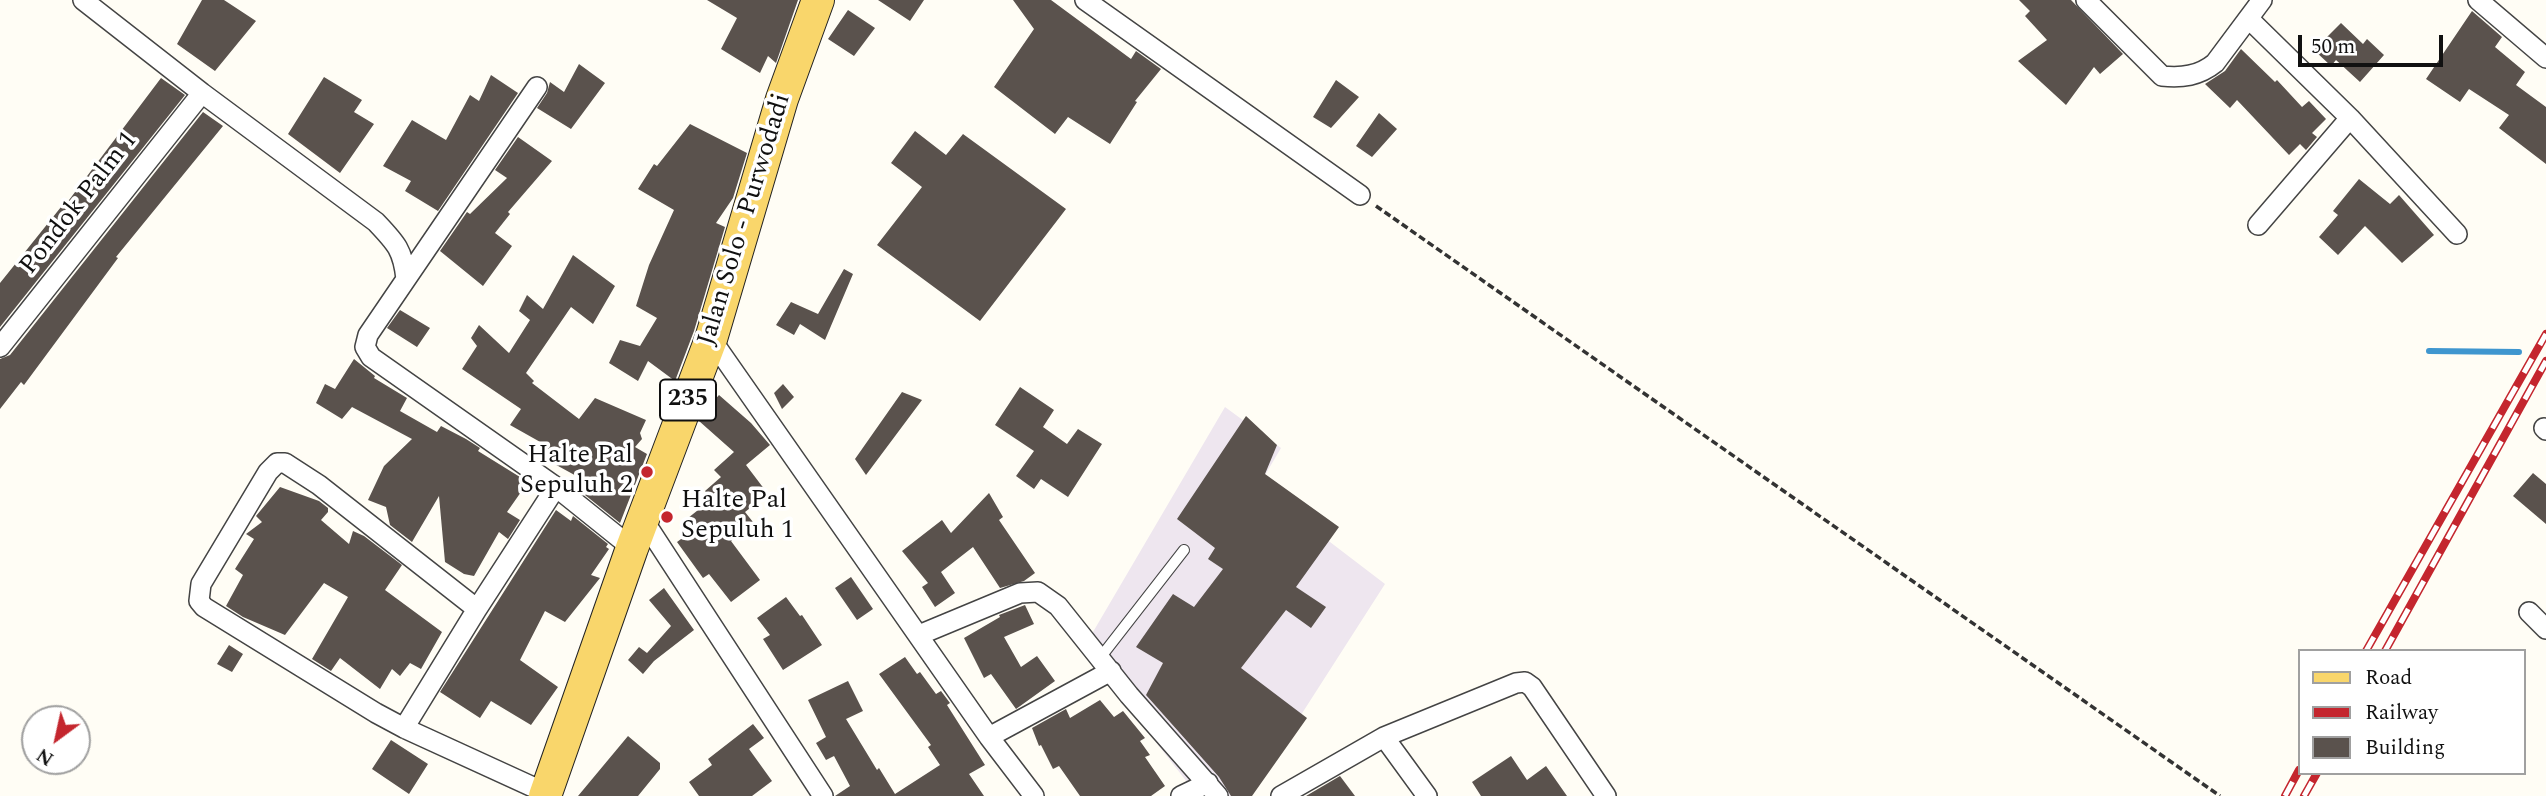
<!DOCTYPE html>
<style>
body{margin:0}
#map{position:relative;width:2546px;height:796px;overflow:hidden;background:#fffdf5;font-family:Spectral,serif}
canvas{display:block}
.legend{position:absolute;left:2298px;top:649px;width:228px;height:126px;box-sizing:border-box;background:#fff;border:2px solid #a0a0a0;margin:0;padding:9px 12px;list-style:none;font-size:21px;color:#111}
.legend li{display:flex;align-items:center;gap:14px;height:35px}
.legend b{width:35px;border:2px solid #a0a0a0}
.north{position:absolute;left:21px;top:705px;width:70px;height:70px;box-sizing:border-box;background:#fff;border:2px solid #a0a0a0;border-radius:50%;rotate:213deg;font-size:19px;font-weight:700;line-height:28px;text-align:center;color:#111}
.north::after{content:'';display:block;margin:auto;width:24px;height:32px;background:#c4262e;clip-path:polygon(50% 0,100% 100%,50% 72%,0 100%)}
.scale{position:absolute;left:2298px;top:35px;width:145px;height:32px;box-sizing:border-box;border:4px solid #111;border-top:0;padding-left:9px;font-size:21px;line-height:24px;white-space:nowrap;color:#111;-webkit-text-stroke:5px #fff;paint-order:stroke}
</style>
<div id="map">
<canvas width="2546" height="796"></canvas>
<ul class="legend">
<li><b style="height:9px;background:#f9d66b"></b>Road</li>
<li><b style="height:9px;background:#c4262e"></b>Railway</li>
<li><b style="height:19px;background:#5a524d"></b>Building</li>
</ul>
<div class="north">N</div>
<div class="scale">50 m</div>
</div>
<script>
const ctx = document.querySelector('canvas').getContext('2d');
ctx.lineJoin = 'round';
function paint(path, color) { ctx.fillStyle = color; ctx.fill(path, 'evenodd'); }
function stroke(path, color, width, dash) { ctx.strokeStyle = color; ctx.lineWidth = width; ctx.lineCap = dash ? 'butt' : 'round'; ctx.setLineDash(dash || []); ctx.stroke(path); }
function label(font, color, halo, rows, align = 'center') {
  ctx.font = font + ' Spectral,serif'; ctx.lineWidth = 7; ctx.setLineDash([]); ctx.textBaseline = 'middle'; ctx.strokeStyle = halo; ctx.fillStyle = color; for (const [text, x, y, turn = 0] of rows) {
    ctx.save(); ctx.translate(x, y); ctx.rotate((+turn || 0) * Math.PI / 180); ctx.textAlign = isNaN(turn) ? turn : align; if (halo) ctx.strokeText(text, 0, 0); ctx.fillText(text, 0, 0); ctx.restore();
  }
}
paint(new Path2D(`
 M1225,407L1281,448L1258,487L1385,584L1249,796H1198L1083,649Z`), '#eee6ef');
stroke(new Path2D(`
 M2429,351L2519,352`), '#3f96cf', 6);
paint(new Path2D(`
 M202,0H224L256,21L215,71L177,44Z
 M707,0H798L776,63L768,56L760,73L721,49L737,18Z
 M878,0H924L910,21Z
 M1013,0H1051L1131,59L1136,51L1161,69L1135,101L1137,102L1110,144L1068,117L1055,134L994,87L1034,29Z
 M2019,0H2071L2123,54L2100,74L2094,67L2066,105L2018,61L2047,40L2025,16L2030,11Z
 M848,10L875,28L854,56L828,39Z
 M2472,11L2502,37L2495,47L2525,72L2516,85L2546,107V164L2499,128L2509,115L2469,89L2460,102L2426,79Z
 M2341,23L2363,44L2367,39L2384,55L2360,82L2336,60L2331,66L2314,50Z
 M2241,49L2275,82L2277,80L2302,107L2309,101L2326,119L2312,133L2317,137L2306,150L2300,144L2289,155L2237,100L2230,108L2205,84L2225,71Z
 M579,64L605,83L571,129L537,108L547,93L550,82L564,92Z
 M491,75L518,93L438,211L405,191L411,181L383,166L412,120L446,140L470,95L479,101Z
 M324,77L362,100L354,112L374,124L340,173L288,134Z
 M161,78L185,95L0,327V283L61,207L63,208Z
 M1336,80L1359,97L1331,128L1313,117Z
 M203,112L223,126L116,257L118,258L24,385L21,382L0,409V359L10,355Z
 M1379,113L1397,129L1372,157L1356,146Z
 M690,124L747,153L733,198L716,223L725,227L694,331L675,381L648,361L638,381L609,363L620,340L640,346L657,318L636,306L649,265L674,210L638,189L654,164L657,166Z
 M915,131L946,155L963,134L1066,209L980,321L877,245L922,187L891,163Z
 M518,137L552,161L508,212L510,214L495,233L512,246L483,286L440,251L467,212L470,214L507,178L495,170Z
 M2359,179L2390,204L2399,195L2434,235L2402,263L2365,226L2338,255L2319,237L2338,215L2333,211Z
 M573,255L615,286L593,324L571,307L526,373L534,381L532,383L579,419L595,398L646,420L640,433L642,439L635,447L647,454L620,523L585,495L591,484L538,455L542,443L510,425L521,409L462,369L477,346L471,338L479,325L509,353L530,320L519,311L527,295L543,309Z
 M844,269L853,274L825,340L800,324L794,335L776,325L791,302L818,314Z
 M400,310L430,328L417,347L387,328Z
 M354,359L375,376L374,378L407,398L400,411L437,432L441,426L466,439L480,448L478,451L528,482L507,512L520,520L508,539L499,532L474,576L464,574L445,562L439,496L412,542L390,525L386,507L368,500L384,466L412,439L352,407L342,419L316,403L325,384L335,389Z
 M783,384L794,397L782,409L774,393Z
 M1020,387L1054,410L1043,427L1067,444L1078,429L1102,444L1068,497L1041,479L1034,489L1016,476L1034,451L995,425Z
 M902,392L922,400L866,475L855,459Z
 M719,395L751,423L770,445L746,465L768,494L745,512L753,522L731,541L760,580L731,602L709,574L703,578L677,542L696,528L688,518L712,499L705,491L721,477L714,470L734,452L699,421L702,414Z
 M1246,416L1277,445L1265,474L1339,527L1296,587L1326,607L1311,628L1286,610L1241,668L1307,718L1252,796H1231L1219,777L1146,695L1163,663L1136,647L1173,594L1194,607L1223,569L1208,559L1215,548L1177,519Z
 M2533,473L2546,484V524L2513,496Z
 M280,487L319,501L328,508V512L321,520L349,544L353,531L364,536L402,565L385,590L442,632L421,669L410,663L400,676L392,669L380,689L340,658L331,671L312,659L348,597L324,583L285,635L243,617L226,606L243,575L235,569L254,539L246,534L262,522L256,516Z
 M989,493L1003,517L999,520L1035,573L1024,581L1000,588L973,547L941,572L955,593L935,607L922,587L928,583L902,551L942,520L951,533Z
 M556,510L571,521L573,516L608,544L606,547L609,549L591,575L600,578L565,622L545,611L520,660L558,687L531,725L491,701L480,718L440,692Z
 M851,577L873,609L857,620L835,588Z
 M664,588L694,630L654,661L643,674L628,660L639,647L647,653L671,626L649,600Z
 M786,597L800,616L802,615L822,645L783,670L763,639L770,635L757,618Z
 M1025,605L1034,624L1004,637L1021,667L1037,656L1055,681L1016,709L991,674L984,678L964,638L1000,617L999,615Z
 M229,645L243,654L232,672L217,664Z
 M905,657L917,674L920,672L936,694L941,691L950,703L947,705L985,765L969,774L984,796H835L850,786L834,756L826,760L816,743L826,737L808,700L848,681L863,711L846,719L877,770L879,768L895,794L940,765L928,747L931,745L879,674Z
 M1100,700L1114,717L1123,711L1145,738L1140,741L1150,755L1145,757L1165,786L1151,796H1080L1059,766L1053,769L1041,745L1039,746L1032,728L1066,709L1070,718Z
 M753,724L764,738L749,749L772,781L752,796H699L689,782L712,765L708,759Z
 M628,736L660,763V769L638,796H578Z
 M391,740L428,764L409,794L372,769Z
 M1511,756L1527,780L1546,766L1567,796H1481L1472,782Z
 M1340,776L1355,796H1306Z`), '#5a524d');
const service = new Path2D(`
 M1100,658L1184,550`);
const minor = new Path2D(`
 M83,0L202,93L376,222C396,243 403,250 406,279
 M1085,0L1360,195
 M2086,0L2162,76C2182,78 2199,76 2215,63L2262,0
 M2478,0L2546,58
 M2249,19L2350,118L2457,234
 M537,87L368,335L365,347L371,357L556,487L632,548
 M2258,225L2350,118
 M711,339L989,737L1034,796
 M0,347L202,93
 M2544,428L2546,430
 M644,521L823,796
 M2529,612L2546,629
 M919,635L1020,593L1038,592L1058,606L1129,695L1218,796
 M404,728L477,609
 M989,737L1111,671
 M1384,737L1427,796
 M546,793L404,728L376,713L204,607L199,601L201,584L268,472L277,463H285L319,485L477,609L556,487
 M1181,796L1208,783
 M1281,796L1384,737L1516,683L1525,682L1532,687L1606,796`);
const primary = new Path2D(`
 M545,796L632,548L711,339L782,99L818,0`);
stroke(service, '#444', 12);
stroke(minor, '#444', 22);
stroke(primary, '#222', 34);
stroke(new Path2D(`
 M1376,206L2220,796`), '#333', 3.5, [7, 3.5]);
stroke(service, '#fff', 10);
stroke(minor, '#fff', 19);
stroke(primary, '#f9d66b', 32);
const rail = new Path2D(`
 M2366,651L2546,334
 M2385,651L2546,361
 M2285,796L2299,770
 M2304,796L2317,773`);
stroke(rail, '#c4262e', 8);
stroke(rail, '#fff', 5, [16]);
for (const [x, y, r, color] of [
 [647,472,7,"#c4262e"],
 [667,517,7,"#c4262e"]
]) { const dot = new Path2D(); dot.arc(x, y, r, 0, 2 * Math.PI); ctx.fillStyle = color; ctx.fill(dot); stroke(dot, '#fff', 2.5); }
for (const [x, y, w] of [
 [688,400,56]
]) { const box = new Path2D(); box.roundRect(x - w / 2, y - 20.5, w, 41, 5); ctx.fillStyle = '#fff'; ctx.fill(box); stroke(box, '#111', 2); }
label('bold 24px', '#111', null, [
 ["235",688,400]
]);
label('26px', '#111', '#fff', [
 ["Pondok Palm 1",80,204,-52],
 ["Jalan Solo - Purwodadi",746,220,-73]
]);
label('26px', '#111', '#fff', [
 ["Halte Pal",633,457],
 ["Sepuluh 2",633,487],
 ["Halte Pal",681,502,"left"],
 ["Sepuluh 1",681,532,"left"]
], 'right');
</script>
